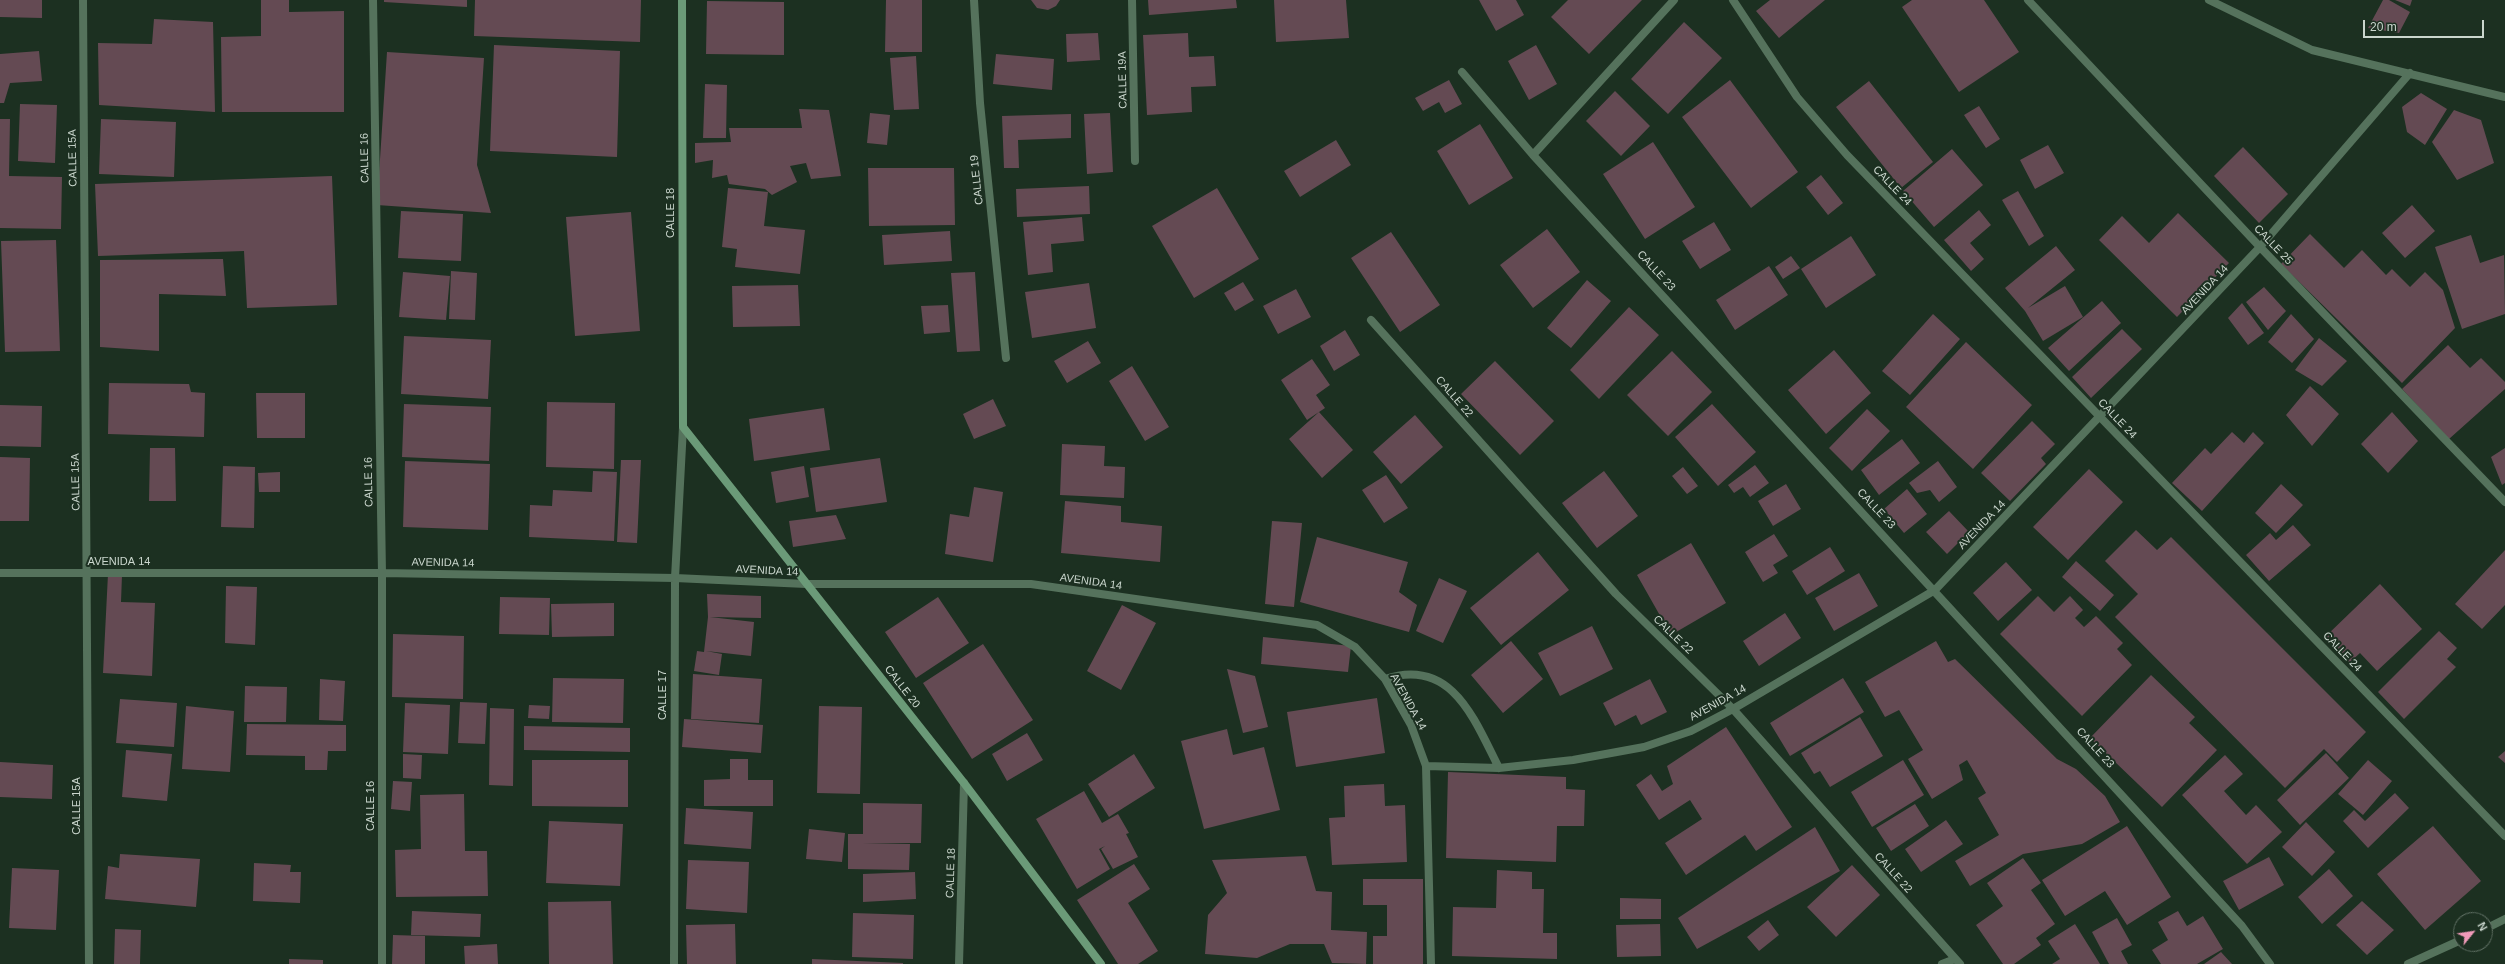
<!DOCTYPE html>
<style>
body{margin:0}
#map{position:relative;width:2505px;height:964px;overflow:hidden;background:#1c3021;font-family:Arial,sans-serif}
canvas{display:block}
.north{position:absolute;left:2453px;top:912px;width:40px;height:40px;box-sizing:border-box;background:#1c3021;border:1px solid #627266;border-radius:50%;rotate:60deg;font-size:11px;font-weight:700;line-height:16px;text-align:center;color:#cad6cd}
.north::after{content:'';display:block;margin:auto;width:14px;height:18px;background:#ef9ab8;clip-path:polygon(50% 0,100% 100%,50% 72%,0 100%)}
.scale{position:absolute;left:2363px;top:20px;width:121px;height:18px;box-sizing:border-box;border:2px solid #cad6cd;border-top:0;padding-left:5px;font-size:12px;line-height:14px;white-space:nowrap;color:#cad6cd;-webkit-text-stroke:3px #1c3021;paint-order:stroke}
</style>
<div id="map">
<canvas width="2505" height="964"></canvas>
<div class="north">N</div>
<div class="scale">20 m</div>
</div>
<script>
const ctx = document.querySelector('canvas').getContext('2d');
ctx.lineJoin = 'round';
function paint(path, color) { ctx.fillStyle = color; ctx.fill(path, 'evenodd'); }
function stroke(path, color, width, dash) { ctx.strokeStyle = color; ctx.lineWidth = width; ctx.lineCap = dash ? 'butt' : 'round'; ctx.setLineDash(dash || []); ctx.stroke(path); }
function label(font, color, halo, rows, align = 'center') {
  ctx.font = font + ' Arial,sans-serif'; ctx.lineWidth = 4; ctx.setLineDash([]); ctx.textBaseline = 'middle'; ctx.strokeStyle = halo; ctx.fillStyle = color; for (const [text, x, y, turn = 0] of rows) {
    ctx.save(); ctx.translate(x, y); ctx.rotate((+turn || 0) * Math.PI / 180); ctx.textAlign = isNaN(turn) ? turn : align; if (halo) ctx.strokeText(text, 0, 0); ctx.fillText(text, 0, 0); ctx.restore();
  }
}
paint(new Path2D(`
 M0,0H42V18L0,17Z
 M261,0H289V12L344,11V112H222L221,37L261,36Z
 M384,0H467V7L384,2Z
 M475,0H641L640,42L474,36Z
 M886,0H922V52H885Z
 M1031,0H1060L1056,6L1048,10L1037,8Z
 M1148,0H1236L1237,8L1149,15Z
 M1274,0H1346L1349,38L1276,42Z
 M1479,0H1516L1524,15L1496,31Z
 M1568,0H1642L1589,54L1551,17Z
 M1770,0H1825L1779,38L1756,11Z
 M1912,0H1984L2019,52L1959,92L1902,7Z
 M2383,0H2389L2410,12L2399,33L2368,28Z
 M2395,0H2412L2410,6Z
 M707,1L784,2V55L706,54Z
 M154,19L213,22L215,112L99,105L98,43L152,44Z
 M1684,22L1722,58L1668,114L1631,79Z
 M1098,33L1100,60L1067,62L1066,34Z
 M1188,33L1189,57L1214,56L1216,86L1191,87L1192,112L1147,115L1143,35Z
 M494,45L620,51L617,157L490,151Z
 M1536,45L1557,84L1529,100L1508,61Z
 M39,51L42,81L10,83L4,103H0V54Z
 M387,52L484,58L477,165L491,213L377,205Z
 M996,54L1054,59L1052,90L993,84Z
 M916,56L919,109L894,110L890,58Z
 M1449,80L1462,104L1445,113L1439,102L1423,111L1415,98Z
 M1730,80L1798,172L1751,208L1682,117Z
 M1869,81L1933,162L1901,188L1836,107Z
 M705,84L727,85L726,138H703Z
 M1615,91L1650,126L1621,156L1586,121Z
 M2421,93L2447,109L2425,145L2407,132L2402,107Z
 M20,104L57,105L55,163L18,161Z
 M1979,106L2000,139L1986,148L1964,115Z
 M799,109L829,110L841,176L811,179L806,163L790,166L797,182L772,195L765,189L729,184L727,175L712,178L713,160L695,163V143L731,142L729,128H802Z
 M2454,110L2481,120L2494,163L2457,180L2432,142Z
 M870,113L890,115L887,145L867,143Z
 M1110,113L1113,172L1087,174L1084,114Z
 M1071,114V138L1018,140L1019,168H1004L1002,116Z
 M0,119H10L9,176L62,177L61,229L0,228Z
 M101,119L176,122L174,177L99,174Z
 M1480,124L1513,178L1469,205L1437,151Z
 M1336,140L1351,165L1300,197L1284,171Z
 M1653,142L1695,207L1645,239L1603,174Z
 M2048,145L2064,173L2035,189L2020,160Z
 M2243,147L2288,194L2259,223L2214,176Z
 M1952,149L1983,185L1934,227L1903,191Z
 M868,168H954L955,225L869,226Z
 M1821,175L1843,203L1828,215L1806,187Z
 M332,176L337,305L247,308L244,251L98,256L95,184Z
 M1089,186L1090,214L1017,217L1016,189Z
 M728,188L768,192L764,226L805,230L800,274L735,267L737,249L722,247Z
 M1217,188L1259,259L1194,298L1152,226Z
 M2018,191L2044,236L2029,246L2002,200Z
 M2412,205L2435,231L2405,258L2382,233Z
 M1979,210L1991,225L1970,243L1984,259L1971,271L1944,240Z
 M401,211L463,214L461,261L398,258Z
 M631,212L640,331L575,336L566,217Z
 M2178,213L2229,263L2177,317L2099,240L2122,216L2149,243Z
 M1082,217L1084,241L1051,244L1053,272L1028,275L1023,222Z
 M1714,222L1731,250L1700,269L1682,241Z
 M1547,229L1580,272L1533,308L1500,265Z
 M950,231L952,261L884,265L882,235Z
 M1391,232L1440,305L1400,332L1351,258Z
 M2310,234L2344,268L2362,250L2386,275L2392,269L2410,287L2425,272L2443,290L2455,328L2402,383L2281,264Z
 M2471,235L2480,263L2504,255L2505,314L2462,329L2435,247Z
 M1851,236L1876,275L1826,308L1801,269Z
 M56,240L60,351L5,352L1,241Z
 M2056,246L2075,270L2028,308L2065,286L2083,317L2043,341L2025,311L2005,288Z
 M1791,256L1800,268L1783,279L1775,267Z
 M223,259L226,296L159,294V351L100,347V260Z
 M1769,266L1788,295L1735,330L1716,300Z
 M451,271L477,273L475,320L449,319Z
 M403,272L450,276L446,320L399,317Z
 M975,272L980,351L957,352L951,273Z
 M1587,280L1611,301L1571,348L1547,328Z
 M1243,282L1254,300L1235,311L1224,293Z
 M1089,283L1096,328L1032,338L1025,292Z
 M798,285L800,326L733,327L732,286Z
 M2264,287L2286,311L2268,330L2246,302Z
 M1296,289L1311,317L1278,334L1263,306Z
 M2102,301L2121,323L2069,371L2048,348Z
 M2242,303L2264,333L2248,345L2228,318Z
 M948,305L950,332L924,334L921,306Z
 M1629,307L1659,335L1599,399L1570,370Z
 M1933,314L1960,339L1910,395L1882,371Z
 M2291,314L2314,339L2292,363L2268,342Z
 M2122,329L2142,349L2091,398L2072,377Z
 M1345,330L1360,355L1334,371L1320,346Z
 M404,336L491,340L488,399L401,394Z
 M2319,338L2347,361L2322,386L2295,370Z
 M1088,341L1101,363L1067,383L1054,361Z
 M1966,342L2032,405L1973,469L1906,407Z
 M2448,345L2470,368L2481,358L2505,382V389L2449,439L2402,389Z
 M1834,350L1871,393L1826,434L1788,390Z
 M1672,351L1712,392L1668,436L1627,395Z
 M1312,359L1330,385L1316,395L1325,408L1307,420L1281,380Z
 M1495,361L1554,421L1520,455L1461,394Z
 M1132,366L1169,427L1145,441L1109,381Z
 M109,383L189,384L191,392L205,393L204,437L108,434Z
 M2310,386L2339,414L2312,446L2286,415Z
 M256,393H305V438H257Z
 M993,399L1006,426L974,439L963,414Z
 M547,402L615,403L614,469L546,467Z
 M404,404L491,407L489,461L402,457Z
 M1712,404L1756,452L1718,486L1675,437Z
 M0,405L42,406L41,447L0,446Z
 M824,408L830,450L754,461L749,419Z
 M1867,409L1890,431L1852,471L1829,448Z
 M1319,412L1353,450L1322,478L1289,439Z
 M2392,412L2418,441L2388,473L2361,444Z
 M1415,415L1443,447L1401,484L1373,452Z
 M2032,421L2055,444L2041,458L2046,464L2010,501L1981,473Z
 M2232,432L2244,443L2253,432L2264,443L2202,511L2172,483L2205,448L2211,454Z
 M1902,439L1920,463L1879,495L1861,470Z
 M1062,444L1105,446L1104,466L1125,467L1124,498L1060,495Z
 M150,448H175L176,501H149Z
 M2505,448V483L2502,485L2491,457Z
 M0,457L30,458L29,521H0Z
 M880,458L887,502L816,512L810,468Z
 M621,460H641L637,543L617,542Z
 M405,461L490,464L488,530L403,527Z
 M1938,461L1957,487L1939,502L1930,490L1917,493L1909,483Z
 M1755,465L1769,483L1750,497L1743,487L1734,493L1728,485Z
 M223,466L255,467L254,528L221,527Z
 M804,466L809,497L776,503L771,472Z
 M1683,467L1698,486L1687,494L1672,476Z
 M2089,469L2123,502L2068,560L2033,527Z
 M593,471L617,472L614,541L529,537L530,505L552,506L553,490L592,492Z
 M1604,471L1638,516L1597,548L1562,503Z
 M280,472V492H259L258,473Z
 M1386,475L1408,508L1384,523L1362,490Z
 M1786,484L1801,509L1773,526L1758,501Z
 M2281,484L2303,505L2276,533L2255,513Z
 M974,487L1003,492L993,562L945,554L950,514L969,517Z
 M1907,489L1927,514L1904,533L1884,509Z
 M1065,501L1121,506V522L1162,526L1160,562L1061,553Z
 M1949,511L1969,532L1947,554L1926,532Z
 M836,515L846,539L793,547L789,521Z
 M1272,521L1302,523L1294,607L1265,604Z
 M2293,525L2311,545L2269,581L2246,555L2270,533L2276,540Z
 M2136,530L2157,550L2171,537L2366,732L2337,762L2324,749L2285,788L2115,617L2138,594L2105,561Z
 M1774,534L1788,556L1773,565L1778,573L1763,582L1745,552Z
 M1317,537L1408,562L1399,592L1417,605L1409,632L1300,602Z
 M1691,543L1726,603L1671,635L1637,575Z
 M1830,547L1845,571L1807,595L1792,571Z
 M2505,550V605L2482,629L2455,604Z
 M1538,552L1569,590L1501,645L1470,608Z
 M2076,561L2114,595L2100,611L2062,577Z
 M2006,562L2032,590L1998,621L1973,593Z
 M1859,573L1878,606L1834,631L1815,598Z
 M108,574L122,575L121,602L155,603L152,676L103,673Z
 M1439,578L1467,591L1443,643L1416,631Z
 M2380,584L2422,629L2377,671L2360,653L2349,663L2325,637Z
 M226,586L257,587L255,645L225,643Z
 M707,594L761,596V618L710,617L754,622L751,656L706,651L722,654L719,675L694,671L697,651L704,652L708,617Z
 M2038,596L2054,612L2070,596L2083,610L2075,618L2084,627L2096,616L2123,643L2117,649L2132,665L2082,716L2000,634Z
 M500,597L550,598L549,635L499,634Z
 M938,597L969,643L916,678L885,632Z
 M614,603V636L552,637L551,604Z
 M1122,605L1156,623L1121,690L1087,671Z
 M1785,613L1801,638L1759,666L1743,641Z
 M1592,626L1613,669L1560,696L1538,653Z
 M2439,631L2457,648L2447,659L2456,667L2404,719L2378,692Z
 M393,634L464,636L463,699L392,697Z
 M1263,637L1351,646L1348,672L1261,664Z
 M1511,641L1543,679L1503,713L1471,675Z
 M1936,641L1948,662L1955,659L2057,759L2076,769L2105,796L2120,822L2082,844L2023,854L1970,886L1955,861L1999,835L1978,798L1986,793L1967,760L1959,765L1963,780L1932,799L1908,759L1923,750L1899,710L1885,717L1865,682Z
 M983,644L1033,720L972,759L923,683Z
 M1227,669L1255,676L1268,727L1243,733Z
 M693,674L762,679L759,723L691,719Z
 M2151,675L2195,717L2189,723L2217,750L2162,807L2090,738Z
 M553,678L624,679L623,723L552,722Z
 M1843,678L1864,712L1790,756L1770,723Z
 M320,679L345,681L343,721L319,720Z
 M1650,679L1667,712L1641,725L1636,715L1615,726L1603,703Z
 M245,686L287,687L286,722H244Z
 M1377,698L1385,753L1296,767L1287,712Z
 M120,699L177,703L174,747L116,743Z
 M460,702L487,703L485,744L458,743Z
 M405,703L450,705L448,754L403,752Z
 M529,705L550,706L549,719L528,718Z
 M186,706L234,711L230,772L182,769Z
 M819,706L862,707L860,794L817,793Z
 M490,708L514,709L513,786L489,785Z
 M1860,717L1883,756L1830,787L1820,771L1814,774L1801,753Z
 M684,719L763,725L761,753L682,747Z
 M247,724L346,725V751H328L327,770H305V756L246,755Z
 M524,726L630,728V752L524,750Z
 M1726,727L1792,827L1756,851L1745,835L1686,875L1665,843L1702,819L1690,800L1659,820L1636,785L1651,774L1662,791L1673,784L1667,766Z
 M1227,729L1233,755L1264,747L1280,810L1204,829L1181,741Z
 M1027,733L1043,760L1007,781L992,754Z
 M126,750L172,754L167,801L122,797Z
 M2505,751V763L2498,757Z
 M2326,753L2349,778L2300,825L2277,800Z
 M403,754L422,755L421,779L403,778Z
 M1134,754L1155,788L1109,817L1088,784Z
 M2225,755L2243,774L2224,791L2246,815L2256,805L2282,832L2247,864L2182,795Z
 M730,759H748V780H773V806H704V780L730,779Z
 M532,760H628V807L532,806Z
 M1903,760L1924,795L1872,827L1851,792Z
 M2368,760L2392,781L2363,815L2338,794Z
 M0,762L53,765L52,799L0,797Z
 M1448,772L1566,777V789L1585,790L1584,826H1557L1556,862L1446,858Z
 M393,781L412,782L410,811L391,809Z
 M1384,784L1385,806L1405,805L1407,862L1332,865L1329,818L1345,817L1344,786Z
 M1084,791L1102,823L1118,814L1129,833L1126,834L1138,857L1113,869L1101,849L1105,846L1099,849L1110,869L1077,889L1036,819Z
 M2395,793L2409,808L2368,848L2343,821L2354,810L2365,821Z
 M464,794L465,851H487L488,896L396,897L395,850L421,849L420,795Z
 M863,803L922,804L921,843H863L910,844L909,870L848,869V834H863Z
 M1915,804L1929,826L1891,851L1876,828Z
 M686,808L753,812L751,849L684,844Z
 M1946,820L1963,844L1921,872L1905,849Z
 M549,821L623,824L620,886L546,883Z
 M2306,822L2335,852L2312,876L2282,847Z
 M2127,826L2171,897L2127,925L2105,891L2065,916L2042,880Z
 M2433,826L2481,881L2425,930L2377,874Z
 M1815,827L1840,871L1697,949L1678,918Z
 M809,829L845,833L842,862L806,859Z
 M120,854L200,859L196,907L105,899L108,866L119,868Z
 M1306,856L1316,891L1332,892L1331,930L1367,932L1366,964L1332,963L1324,944H1290L1257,958L1205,954L1208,915L1227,893L1212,860Z
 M2269,857L2284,885L2239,910L2223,881Z
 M2023,858L2041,883L2031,890L2055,924L2036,938L2041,945L2014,964H2003L1976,925L2003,906L1987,883Z
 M688,860L749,862L747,913L686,909Z
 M254,863L291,865L290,872H301L300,903L253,901Z
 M1134,864L1150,889L1128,903L1158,951L1138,964H1118L1077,900Z
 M1852,865L1880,895L1836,937L1807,907Z
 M12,868L59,870L56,930L9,928Z
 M2329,869L2353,896L2322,924L2298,897Z
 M1497,870L1532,872V889H1544L1543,933H1557V959L1452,956L1453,907L1496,908Z
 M915,872L916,899L863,902V874Z
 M1363,879H1423V964H1373V936H1387V905H1363Z
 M1620,898L1661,899V919H1620Z
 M611,901L613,964H549L548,902Z
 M2362,901L2394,930L2367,955L2336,925Z
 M412,911L481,914L480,937L411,935Z
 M2178,911L2187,926L2203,916L2223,949L2197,964H2161L2152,950L2168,940L2158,922Z
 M853,913L914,915L913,959L852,957Z
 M2117,918L2132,945L2121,951L2128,964H2109L2092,932Z
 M1768,920L1779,935L1759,951L1747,937Z
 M735,924L736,964H687L686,925Z
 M1660,924L1661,956L1617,957L1616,925Z
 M2075,924L2100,964H2052L2060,959L2048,941Z
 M115,929L141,930L140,964H114Z
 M393,935L425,936V964H392Z
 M497,944L498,964H465L464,946Z
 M2221,952L2232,964H2204Z
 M289,959L323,960V964H289Z
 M812,959L903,963V964H812Z`), '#644a53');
stroke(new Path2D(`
 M83,0L89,964
 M373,0L382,573V964
 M974,0L980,103L1006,358
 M1132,0L1135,161
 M1733,0L1797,97L1847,155L2505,836
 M2028,0L2260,247L2505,502
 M2209,0L2312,50L2505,97
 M1462,72L1533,155L2242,926L2270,964
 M1533,155L1674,0
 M1371,320L1616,594L1733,709L1960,964
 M0,573H382L675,578L806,584H1031L1317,625L1355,647L1385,679L1411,725L1426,766L1431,964
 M1385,679C1452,657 1474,719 1499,768
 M1426,766L1499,768L1573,760L1644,747L1691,731L1733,709L1935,590L2260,247L2410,73
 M2485,929L2505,919
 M674,964L675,578L683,427
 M959,964L964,783
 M1942,964L1955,959
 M2408,964L2461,940`), '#55725c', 8);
stroke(new Path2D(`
 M682,0L683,427L964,783L1101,964`), '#6b9a78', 8);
label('11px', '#cad6cd', '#1c3021', [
 ["CALLE 19A",1123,80,-91],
 ["CALLE 15A",73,158,-91],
 ["CALLE 16",365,158,-91],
 ["CALLE 19",977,180,-96],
 ["CALLE 24",1892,186,46],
 ["CALLE 18",671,213,-90],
 ["CALLE 25",2273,245,46],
 ["CALLE 23",1656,271,47],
 ["AVENIDA 14",2205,290,-47],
 ["CALLE 22",1454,397,49],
 ["CALLE 24",2117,419,46],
 ["CALLE 15A",76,482,-91],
 ["CALLE 16",369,482,-91],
 ["CALLE 23",1876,509,47],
 ["AVENIDA 14",1982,525,-46],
 ["AVENIDA 14",119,562],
 ["AVENIDA 14",443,563,1],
 ["AVENIDA 14",767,571,3],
 ["AVENIDA 14",1091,582,8],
 ["CALLE 22",1673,635,44],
 ["CALLE 24",2342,652,46],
 ["CALLE 20",902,687,52],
 ["CALLE 17",663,695,-90],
 ["AVENIDA 14",1408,702,61],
 ["AVENIDA 14",1718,703,-29],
 ["CALLE 23",2095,748,48],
 ["CALLE 15A",77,806,-90],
 ["CALLE 16",371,806,-90],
 ["CALLE 18",951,873,-88],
 ["CALLE 22",1893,873,48]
]);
</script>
